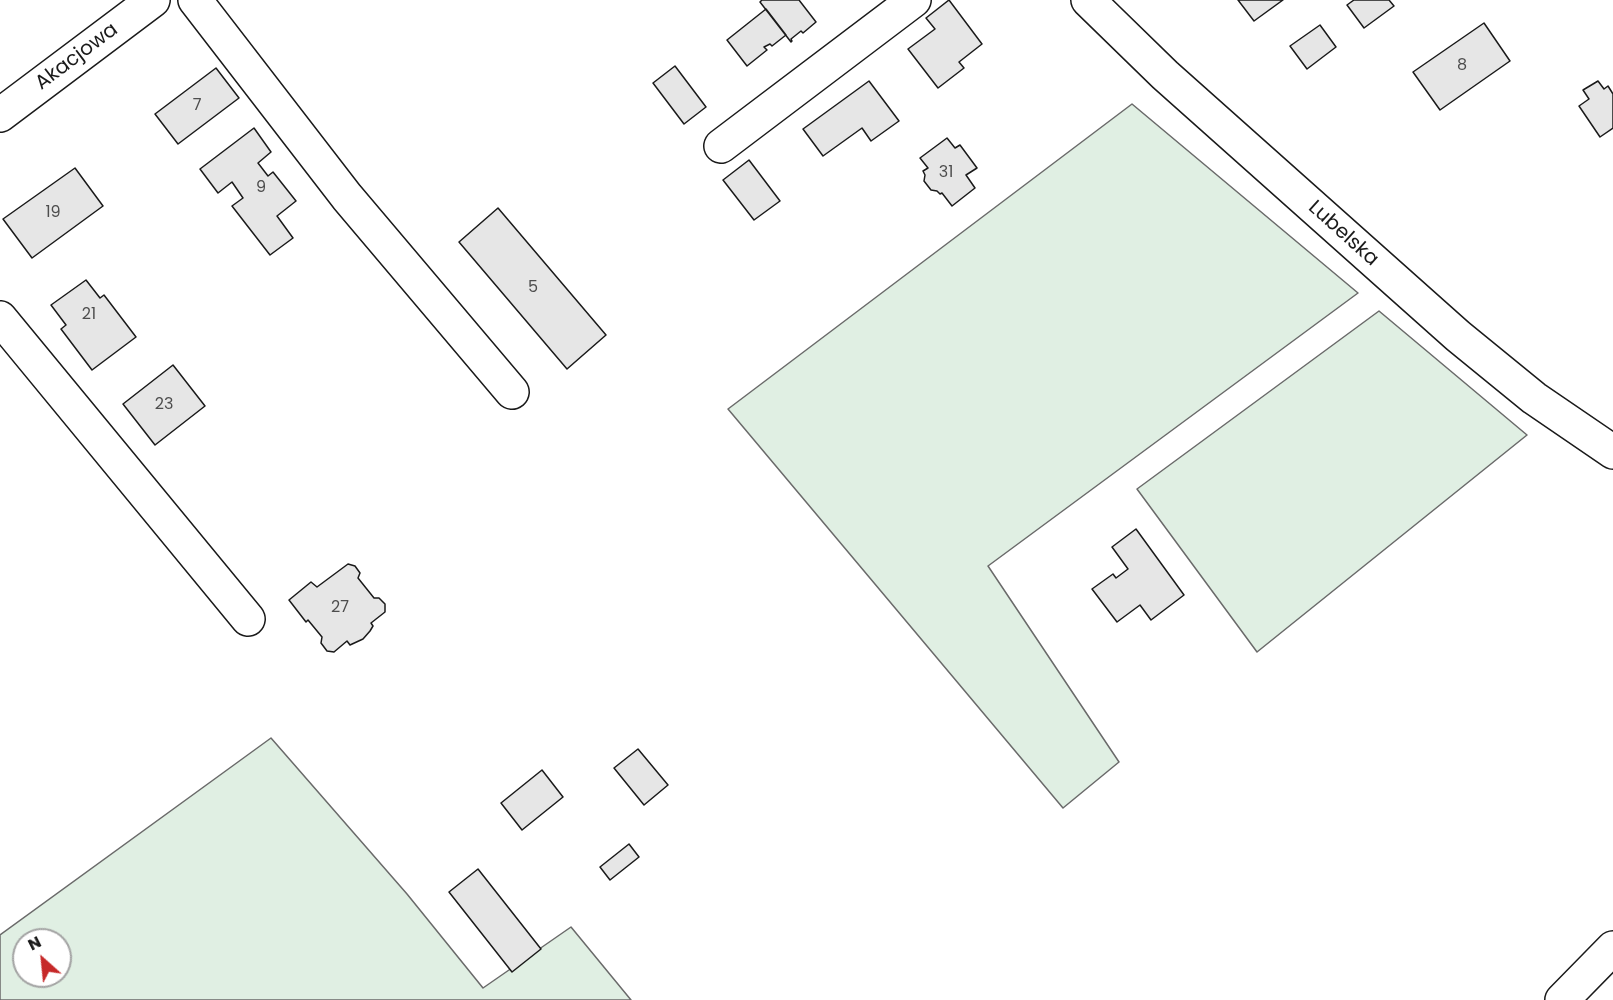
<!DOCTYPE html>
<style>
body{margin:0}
#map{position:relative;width:1613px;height:1000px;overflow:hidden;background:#fff;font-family:Poppins,sans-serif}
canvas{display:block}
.north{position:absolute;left:12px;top:928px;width:60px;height:60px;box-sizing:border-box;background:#fff;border:2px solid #a3a3a3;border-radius:50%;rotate:333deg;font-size:16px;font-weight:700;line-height:24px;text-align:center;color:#1a1a1a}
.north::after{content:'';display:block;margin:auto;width:21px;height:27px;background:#c62828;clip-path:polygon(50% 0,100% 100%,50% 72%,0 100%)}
</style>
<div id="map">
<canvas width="1613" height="1000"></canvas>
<div class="north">N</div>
</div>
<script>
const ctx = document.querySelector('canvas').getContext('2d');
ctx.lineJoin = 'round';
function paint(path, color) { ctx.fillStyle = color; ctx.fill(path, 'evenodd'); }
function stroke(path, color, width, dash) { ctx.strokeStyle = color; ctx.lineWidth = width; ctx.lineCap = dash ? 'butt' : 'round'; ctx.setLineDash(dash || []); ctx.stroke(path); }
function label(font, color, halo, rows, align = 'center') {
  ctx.font = font + ' Poppins,sans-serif'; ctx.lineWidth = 4.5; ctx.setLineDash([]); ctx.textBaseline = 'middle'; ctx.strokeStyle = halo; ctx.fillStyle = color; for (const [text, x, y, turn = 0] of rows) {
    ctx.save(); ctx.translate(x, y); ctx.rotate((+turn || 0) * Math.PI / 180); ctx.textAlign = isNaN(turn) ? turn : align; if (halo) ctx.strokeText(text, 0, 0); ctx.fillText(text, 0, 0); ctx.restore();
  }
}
const green = new Path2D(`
 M1132,104L1358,293L988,566L1119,762L1063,808L728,409Z
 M1379,311L1527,435L1257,652L1137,489Z
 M271,738L407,894L483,988L571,927L631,1000H0V935ZM24,940H60V976H24Z`);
paint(green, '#e0efe3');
stroke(green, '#6a6a6a', 1.5);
const building = new Path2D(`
 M762,0H799L816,22L803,33L801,31L791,39L792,41L791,42L760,2Z
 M949,0L982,44L959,62L964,68L938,88L908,49L935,29L926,18Z
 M1238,0H1283L1254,21Z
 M1354,0H1389L1394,6L1364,28L1347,5Z
 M766,9L786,35L772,46L770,44L764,47L767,50L747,66L727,40Z
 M1484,23L1510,61L1440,110L1413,72Z
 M1320,25L1336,47L1307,69L1290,46Z
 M675,66L706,107L684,124L653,83Z
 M216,68L239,98L178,144L155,114Z
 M869,81L899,121L871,141L862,128L823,156L803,129Z
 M1598,81L1604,89L1608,86L1613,94V128L1600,137L1579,106L1589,99L1583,90Z
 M254,128L271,152L258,163L268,176L273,172L296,201L277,216L293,238L270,255L232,206L243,198L232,182L218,193L200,169Z
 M947,138L955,148L960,145L977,168L966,175L975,188L952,206L942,193L940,194L937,191L931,190L924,181L925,175L923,171L928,168L920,158Z
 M749,160L780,201L754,220L723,180Z
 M75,168L103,206L32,258L3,219Z
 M498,208L606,335L567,369L459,242Z
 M86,280L100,298L104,295L136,337L92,370L61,329L66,325L51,305Z
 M173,365L205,406L155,445L123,404Z
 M1136,529L1184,595L1151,620L1140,605L1117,622L1092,589L1113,574L1116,578L1128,569L1112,547Z
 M348,564L355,566L360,573L358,578L374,598H379L385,604V612L371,623L373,626L370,631L363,639L350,645L347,641L334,652L327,651L321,643L322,637L308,620L306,622L289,600L311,582L317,587Z
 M638,749L668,785L644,805L614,768Z
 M542,770L563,797L522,830L501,803Z
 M629,844L639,857L610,880L600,867Z
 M478,869L541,949L512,972L449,892Z`);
paint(building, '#e6e6e6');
stroke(building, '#1a1a1a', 1.5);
const minor = new Path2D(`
 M195,0L347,197L512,392
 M1088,0L1165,75L1458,336L1534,398L1613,452
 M0,115L153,0
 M721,146L914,0
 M0,318L248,619
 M1562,1000L1613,948`);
stroke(minor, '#1a1a1a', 36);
stroke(minor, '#fff', 33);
label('16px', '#4d4d4d', null, [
 ["8",1462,66],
 ["7",197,106],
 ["31",946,173],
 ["9",261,188],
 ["19",53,213],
 ["5",533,288],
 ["21",89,315],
 ["23",164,405],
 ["27",340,608]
]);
label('20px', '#1a1a1a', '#fff', [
 ["Akacjowa",77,57,-37],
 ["Lubelska",1343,234,42]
]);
</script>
